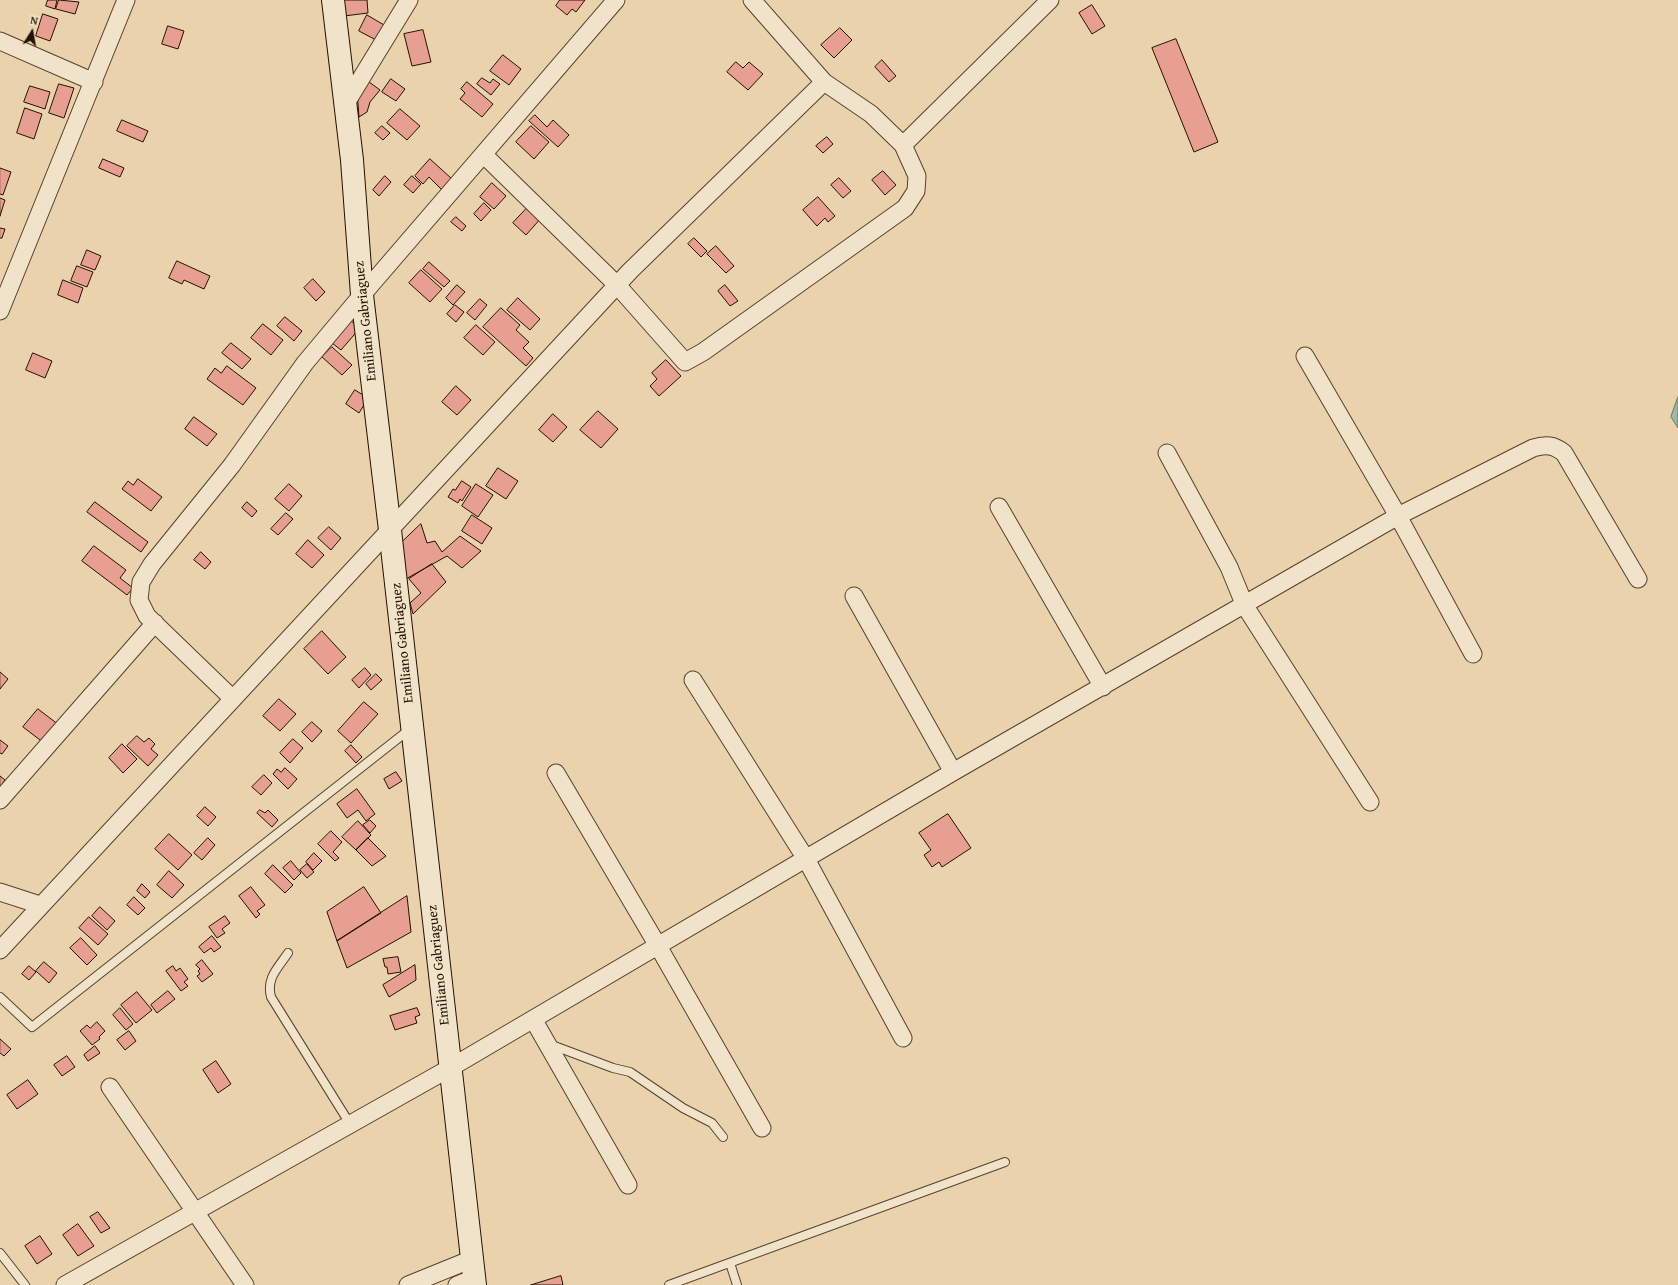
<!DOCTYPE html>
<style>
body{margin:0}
#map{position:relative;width:1678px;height:1285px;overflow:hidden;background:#ead2ad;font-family:"Gentium Book Plus",serif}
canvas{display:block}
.north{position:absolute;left:12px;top:12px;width:40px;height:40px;-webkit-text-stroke:3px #f1e2ca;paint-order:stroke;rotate:11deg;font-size:11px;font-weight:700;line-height:16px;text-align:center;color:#241200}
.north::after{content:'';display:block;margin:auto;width:14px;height:18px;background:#241200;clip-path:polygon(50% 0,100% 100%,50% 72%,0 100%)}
</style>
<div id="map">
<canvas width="1678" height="1285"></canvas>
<div class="north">N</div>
</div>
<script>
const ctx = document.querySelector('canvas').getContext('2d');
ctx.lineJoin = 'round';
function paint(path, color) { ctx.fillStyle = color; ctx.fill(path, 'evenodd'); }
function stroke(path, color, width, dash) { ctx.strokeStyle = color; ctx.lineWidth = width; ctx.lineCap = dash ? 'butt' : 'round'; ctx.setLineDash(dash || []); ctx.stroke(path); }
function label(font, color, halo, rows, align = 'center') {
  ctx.font = font + ' "Gentium Book Plus",serif'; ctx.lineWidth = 3; ctx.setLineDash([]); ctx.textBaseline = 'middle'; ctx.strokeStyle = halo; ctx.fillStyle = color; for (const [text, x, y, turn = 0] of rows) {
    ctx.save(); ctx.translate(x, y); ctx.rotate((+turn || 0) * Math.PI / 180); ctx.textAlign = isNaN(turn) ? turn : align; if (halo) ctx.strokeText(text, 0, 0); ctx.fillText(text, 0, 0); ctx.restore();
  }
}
const water = new Path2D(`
 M1678,397V428L1671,417Z`);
paint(water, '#99b8a5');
stroke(water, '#6a7663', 1);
const building = new Path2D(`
 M48,0H57L55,9L46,6Z
 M59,0L79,2L75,14L56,9Z
 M342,0H367L368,13L344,16Z
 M560,0H585L576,12L572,9L567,15L556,6Z
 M1092,5L1105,26L1092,34L1079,13Z
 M43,14L58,19L50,41L36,36Z
 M367,15L384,25L376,40L359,31Z
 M168,26L184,31L178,49L162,44Z
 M840,28L852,40L834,58L821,45Z
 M423,30L431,62L412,66L404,34Z
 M1176,39L1218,142L1194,152L1152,48Z
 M503,55L521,69L509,85L490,71Z
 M882,60L896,76L889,82L875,67Z
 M736,62L743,68L749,62L763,74L748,90L727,72Z
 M482,78L490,83L493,79L500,84L491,95L477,84Z
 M365,79L380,90L370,102L367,112L359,117L357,90Z
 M391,79L405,89L396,101L382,92Z
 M467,82L493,104L482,117L460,99L465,93L461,89Z
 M59,84L74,88L64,118L49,113Z
 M30,86L50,92L45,109L24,102Z
 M25,108L42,114L34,139L17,133Z
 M400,109L420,126L407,140L387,123Z
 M535,115L547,127L553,120L569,135L558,147L529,121Z
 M122,120L148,131L143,142L117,131Z
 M382,126L390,133L383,140L375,133Z
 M531,126L549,142L534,159L516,142Z
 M827,137L833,144L823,153L816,146Z
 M103,159L124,168L120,177L99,168Z
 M430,159L452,179L442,190L429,177L423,184L415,176Z
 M0,168L11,172L3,195L0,194Z
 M883,171L896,185L885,195L872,180Z
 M385,176L391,182L379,196L373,190Z
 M412,176L421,184L413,193L404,185Z
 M839,178L851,191L843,198L831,185Z
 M492,183L506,196L494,209L480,197Z
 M818,197L835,216L828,222L825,218L817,226L803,210Z
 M0,198L5,200L0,216Z
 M484,203L491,210L481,221L474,214Z
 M529,206L542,217L526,235L513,223Z
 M456,217L466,226L462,231L451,222Z
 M0,228L5,229L2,238H0Z
 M694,238L707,251L701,257L688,244Z
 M716,246L734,266L726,273L707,254Z
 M87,250L101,256L95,270L81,265Z
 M177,261L210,276L204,289L184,280L182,284L169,278Z
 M429,262L450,281L444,287L423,269Z
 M77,266L93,272L87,287L71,281Z
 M421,270L442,289L430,302L409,283Z
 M313,279L325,292L316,301L304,288Z
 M63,280L83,288L78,303L58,295Z
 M457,285L465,292L453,305L446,298Z
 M725,285L738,301L730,306L718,291Z
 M518,298L540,319L530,330L507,310Z
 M480,299L487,305L475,320L467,313Z
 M455,305L464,312L456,322L447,314Z
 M501,308L520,325L516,330L529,342L523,348L533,358L526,366L483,327Z
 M285,317L302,331L294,341L277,326Z
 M351,321L360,328L341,350L332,343Z
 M263,324L283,340L271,355L251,338Z
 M476,325L495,342L483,355L464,338Z
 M231,343L251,359L242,369L222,353Z
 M332,347L352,365L342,375L322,357Z
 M33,353L52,361L45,378L26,370Z
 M666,360L681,376L659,396L650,386L657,379L652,373Z
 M227,366L256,388L243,405L207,379L215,368L221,373Z
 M456,386L471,400L457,415L442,402Z
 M355,390L363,395L364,405L359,413L346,404Z
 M598,411L618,429L601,448L580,430Z
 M553,414L567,427L553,442L539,430Z
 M194,417L217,434L207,446L185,429Z
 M498,468L518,481L506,499L486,486Z
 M138,479L162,497L151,511L122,489L128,481L133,485Z
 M462,481L471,487L462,501L460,499L458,503L448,497L453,489L455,490Z
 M289,484L302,496L289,511L275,499Z
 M476,484L493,495L478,517L462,506Z
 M95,502L148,542L141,552L87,512Z
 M247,502L257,511L252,517L242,508Z
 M286,513L293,519L278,535L271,529Z
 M472,515L492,528L482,544L462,531Z
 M421,524L427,543L435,541L442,552L460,536L481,551L462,568L447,556L404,580L401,543Z
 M329,527L341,538L331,550L318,538Z
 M308,540L324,555L312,568L296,554Z
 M94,546L126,570L120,578L133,588L127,595L82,561Z
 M201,552L211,562L205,569L194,560Z
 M432,564L446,582L413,614L410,603L421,593L409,579Z
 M322,631L346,657L328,674L304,649Z
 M365,668L371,675L359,688L352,680Z
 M0,672L8,679L0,689Z
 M376,674L382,680L371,690L366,684Z
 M279,699L296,714L280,731L263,716Z
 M364,702L378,714L351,743L338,731Z
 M38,709L59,725L44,743L23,727Z
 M312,722L322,731L312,742L302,732Z
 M137,736L144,742L149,738L155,744L151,749L158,755L148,766L127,746Z
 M293,739L303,748L290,763L280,753Z
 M0,740L8,746L2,754L0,753Z
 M122,744L137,759L123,773L109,758Z
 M351,745L362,757L356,763L345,751Z
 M285,768L297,779L288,789L273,774L277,769L281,772Z
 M396,772L402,781L389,789L384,779Z
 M264,775L272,783L261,795L252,787Z
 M0,776L5,780L0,787Z
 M357,789L375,814L366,821L358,810L347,818L337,804Z
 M205,807L216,817L208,826L197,816Z
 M260,810L265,813L268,810L278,820L272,827L257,813Z
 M948,814L971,848L942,867L939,862L932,867L924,855L931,850L919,833Z
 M370,820L376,826L370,833L363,825Z
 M358,821L371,835L356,850L342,837Z
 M331,831L342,842L333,852L339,858L335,861L318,844Z
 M169,834L192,855L178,870L155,849Z
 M208,838L215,845L202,860L194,853Z
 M368,838L386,856L372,866L356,850Z
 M314,853L322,861L313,870L306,862Z
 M291,861L301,873L294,880L283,868Z
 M307,864L314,872L307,878L300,870Z
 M273,865L293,885L285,893L265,874Z
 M169,871L184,885L172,898L157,885Z
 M142,884L150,892L145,898L137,891Z
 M251,887L265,905L257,911L260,914L256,918L239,896Z
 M364,887L381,913L337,941L327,912Z
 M407,896L411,932L347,968L337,941Z
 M134,897L145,908L138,915L127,905Z
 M100,907L115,921L107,930L92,916Z
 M225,916L230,923L222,929L225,933L217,938L209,927Z
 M89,917L108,934L98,945L79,928Z
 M212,936L221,947L214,952L211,948L204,953L199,947Z
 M81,938L97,955L87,965L70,948Z
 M398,957L401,972L388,974L387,967H385L383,959Z
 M202,960L213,974L202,982L197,976L200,974L198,971L200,969L196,965Z
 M44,962L57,973L49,983L36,971Z
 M415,965L416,980L389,997L383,985Z
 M29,966L36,972L29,980L22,974Z
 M173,966L176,971L180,968L188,979L184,982L188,986L181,991L166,971Z
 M168,991L175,999L157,1013L151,1005Z
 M137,992L152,1010L136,1023L121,1005Z
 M120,1008L133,1024L126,1030L113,1015Z
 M417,1008L420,1015L415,1017L417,1023L395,1030L390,1016Z
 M97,1022L105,1031L99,1037L100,1039L92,1045L80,1031L87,1025L90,1028Z
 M129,1031L136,1041L125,1050L117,1040Z
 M0,1039L11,1049L4,1056L0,1053Z
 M95,1046L100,1053L88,1061L84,1055Z
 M67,1056L75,1067L62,1076L54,1065Z
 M216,1061L231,1084L218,1093L203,1070Z
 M28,1080L38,1094L17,1109L7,1095Z
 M98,1212L110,1228L101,1233L90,1217Z
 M78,1224L94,1246L78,1256L63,1235Z
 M40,1236L52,1254L37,1264L25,1246Z
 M561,1276L563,1285H531Z`);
paint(building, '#e69f90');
stroke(building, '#241200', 1);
const service = new Path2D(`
 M288,953C278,968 266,978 271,997L350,1124
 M0,997L32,1027L410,729
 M549,1044L613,1068L630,1072L683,1108L712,1123L723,1137
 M0,1253L25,1285
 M730,1263L737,1285
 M669,1285L1005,1162`);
const minor = new Path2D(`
 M752,0L824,82L871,114L903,145L1050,0
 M0,41L94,82
 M346,103L409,0
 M484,155L617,285L685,362L703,352L905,208L916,191L917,176L903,145
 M0,311L126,0
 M1305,356L1398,516L1473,654
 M1167,453L1229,567L1245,606L1370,802
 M999,507L1103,687
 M854,596L953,772
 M693,680L806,859L903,1038
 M233,699L147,616L139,600L141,582L152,564L232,465L305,363L362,295L616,0
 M556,773L658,946L762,1128
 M0,800L155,623
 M0,892L40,905
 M0,950L630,271L824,82
 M533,1019L628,1185
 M110,1087L245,1285
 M65,1285L450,1068L953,772L1398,516L1533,448C1546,444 1554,445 1564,453L1638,579
 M408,1285L472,1259
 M457,1285L474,1278`);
const secondary = new Path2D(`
 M333,0L352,160L362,295L390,530L475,1285`);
stroke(service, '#56422b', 10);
stroke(minor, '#56422b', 19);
stroke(secondary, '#241200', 24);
stroke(service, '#f1e2ca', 8);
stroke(minor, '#f1e2ca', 17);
stroke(secondary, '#f1e2ca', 22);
label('14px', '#241200', '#f1e2ca', [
 ["Emiliano Gabriaguez",366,321,-96],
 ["Emiliano Gabriaguez",403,643,-96],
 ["Emiliano Gabriaguez",439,965,-96]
]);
</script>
